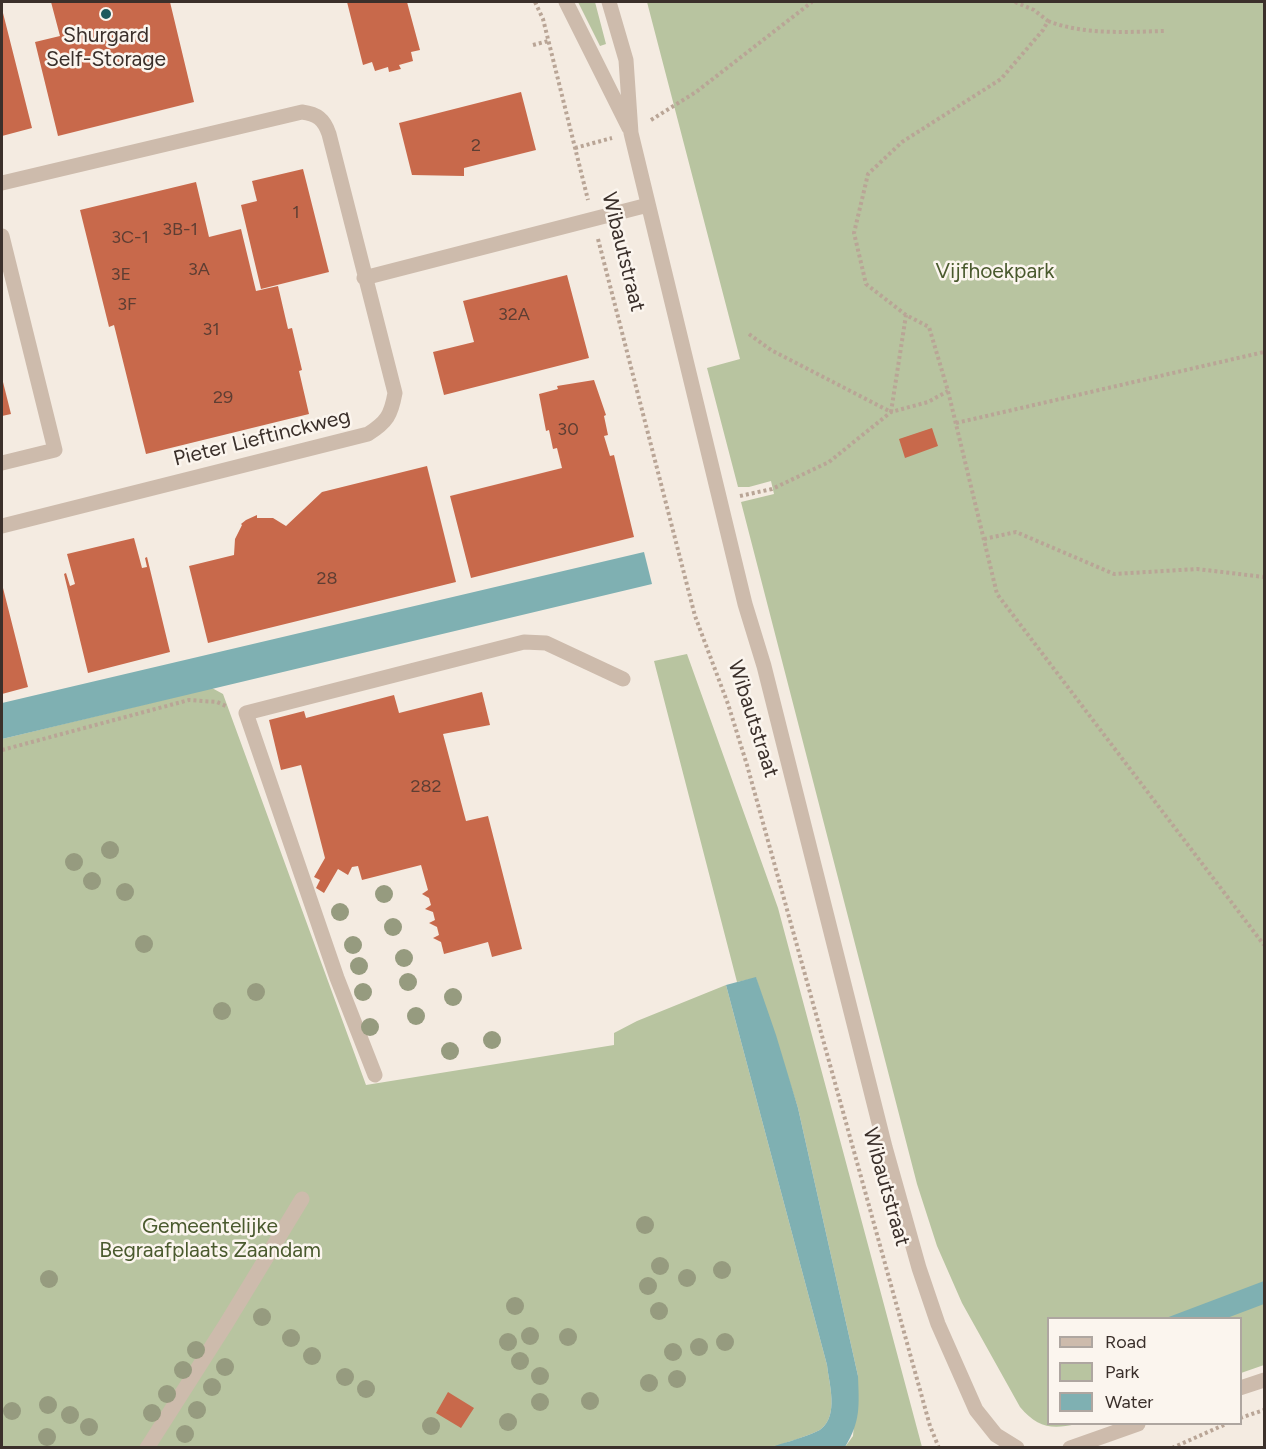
<!DOCTYPE html>
<style>
body{margin:0}
#map{position:relative;width:1266px;height:1449px;overflow:hidden;background:#f4ebe1;font-family:Figtree,sans-serif}
canvas{display:block}
.frame{position:absolute;inset:0;border:3px solid #3b302b;pointer-events:none}
.legend{position:absolute;left:1047px;top:1317px;width:195px;height:108px;box-sizing:border-box;background:#fbf5ee;border:2px solid #aea6a0;margin:0;padding:8px 10px;list-style:none;font-size:18px;color:#3b302b}
.legend li{display:flex;align-items:center;gap:12px;height:30px}
.legend b{width:30px;border:2px solid #aea6a0}
</style>
<div id="map">
<canvas width="1266" height="1449"></canvas>
<div class="frame"></div>
<ul class="legend">
<li><b style="height:8px;background:#cdbbac"></b>Road</li>
<li><b style="height:16px;background:#b8c4a0"></b>Park</li>
<li><b style="height:16px;background:#7fb0b2"></b>Water</li>
</ul>
</div>
<script>
const ctx = document.querySelector('canvas').getContext('2d');
ctx.lineJoin = 'round';
function paint(path, color) { ctx.fillStyle = color; ctx.fill(path, 'evenodd'); }
function stroke(path, color, width, dash) { ctx.strokeStyle = color; ctx.lineWidth = width; ctx.lineCap = dash ? 'butt' : 'round'; ctx.setLineDash(dash || []); ctx.stroke(path); }
function label(font, color, halo, rows, align = 'center') {
  ctx.font = font + ' Figtree,sans-serif'; ctx.lineWidth = 5; ctx.setLineDash([]); ctx.textBaseline = 'middle'; ctx.strokeStyle = halo; ctx.fillStyle = color; for (const [text, x, y, turn = 0] of rows) {
    ctx.save(); ctx.translate(x, y); ctx.rotate((+turn || 0) * Math.PI / 180); ctx.textAlign = isNaN(turn) ? turn : align; if (halo) ctx.strokeText(text, 0, 0); ctx.fillText(text, 0, 0); ctx.restore();
  }
}
paint(new Path2D(`
 M578,2H595L606,44L600,46Z
 M647,2H1264V1365L1241,1373L1240,1318H1048V1424H1076C1051,1430 1037,1427 1020,1407L962,1303L937,1246L917,1184L741,502L774,494L771,481L749,487H738L707,368L740,359Z
 M687,654L778,908L922,1447H845L853,1436L858,1376L798,1108L756,978L737,982L654,661Z
 M212,688L223,694L366,1085L614,1045V1033L637,1021L726,985L827,1365C829,1384 839,1415 821,1429C813,1435 783,1443 772,1448L2,1447V739Z`), '#b8c4a0');
paint(new Path2D(`
 M644,552L652,584L2,739V703Z
 M756,977L776,1035L798,1108L858,1376C859,1405 861,1421 845,1447H772C783,1443 813,1435 821,1429C839,1415 829,1384 827,1365L726,985Z
 M1264,1281V1304L1227,1318H1166Z`), '#7fb0b2');
paint(new Path2D(`
 M51,2H170L194,102L58,136L35,42L60,36Z
 M347,2H407L420,50L411,52L413,61L399,65L401,69L389,72L388,67L375,71L372,62L363,65Z
 M2,9L32,128L2,136Z
 M521,92L536,150L464,168V176L412,175L399,123Z
 M303,169L329,272L261,289L241,205L257,201L252,181Z
 M196,182L209,237L241,229L256,291L278,286L288,329L292,328L302,370L299,371L309,414L146,454L114,325L109,327L80,210Z
 M567,275L589,358L444,395L433,352L474,342L463,301Z
 M2,378L11,414L2,416Z
 M594,380L606,415L604,416L608,435L604,436L610,456L614,455L634,537L471,578L450,496L562,468L557,448L553,449L549,430L546,431L539,394L558,389L557,386Z
 M932,428L938,446L905,458L899,439Z
 M427,466L456,582L208,643L189,566L234,555L235,539L242,525L241,524L246,520L257,515V518H273L286,526L322,492Z
 M134,538L142,568L147,567L145,558L147,557L170,652L88,673L64,574L66,573L70,586L75,584L67,554Z
 M2,584L28,687L2,694Z
 M482,692L490,725L443,734L466,821L488,816L522,949L492,957L488,942L444,954L441,942L433,938L439,935L437,927L429,923L435,920L433,912L425,909L431,905L429,898L422,894L428,890L421,865L362,880L358,866L352,867L348,875L338,869L324,893L316,888L320,880L314,877L325,858L301,765L281,770L269,720L304,711L306,718L394,695L399,713Z
 M448,1392L474,1408L461,1428L436,1413Z`), '#c8694b');
stroke(new Path2D(`
 M535,2L543,19L588,200
 M1015,2L1034,10L1048,21L1043,30L1001,79L902,142L868,174L854,233L866,284L906,315L929,327L948,391L997,594L1264,945
 M1048,21C1084,35 1126,32 1164,31
 M533,45L548,41
 M651,120L696,92L812,2
 M575,148L612,138
 M598,239L695,616L728,704L747,765L930,1426L939,1448
 M749,334L771,350L891,412L906,315
 M956,423L1264,352
 M740,496L772,489L829,462L891,412L928,402L948,391
 M984,539L1016,532L1114,574L1197,569L1264,577
 M2,750L189,700L217,702L228,707
 M1240,1418L1264,1410
 M1172,1448L1226,1424`), '#b9a596', 4, [3, 3]);
stroke(new Path2D(`
 M566,2L629,128
 M609,2L626,60L631,133L745,604L764,666L885,1147L919,1268L938,1324L976,1410L996,1435L1017,1448
 M2,183L302,112C317,114 324,119 329,134L395,393C391,415 387,422 368,434L2,526
 M2,236L55,450L2,463
 M364,278L648,205
 M375,1075L337,978L246,713L524,642L546,643L623,679
 M1240,1388L1264,1380
 M147,1448L226,1324L302,1199
 M1070,1448L1138,1424`), '#cdbbac', 15);
ctx.fillStyle = '#969b7f';
for (const [x, y] of [
 [110,850],
 [74,862],
 [92,881],
 [125,892],
 [384,894],
 [340,912],
 [393,927],
 [144,944],
 [353,945],
 [404,958],
 [359,966],
 [408,982],
 [256,992],
 [363,992],
 [453,997],
 [222,1011],
 [416,1016],
 [370,1027],
 [492,1040],
 [450,1051],
 [645,1225],
 [660,1266],
 [722,1270],
 [687,1278],
 [49,1279],
 [648,1286],
 [515,1306],
 [659,1311],
 [262,1317],
 [530,1336],
 [568,1337],
 [291,1338],
 [508,1342],
 [725,1342],
 [699,1347],
 [196,1350],
 [673,1352],
 [312,1356],
 [520,1361],
 [225,1367],
 [183,1370],
 [540,1376],
 [345,1377],
 [677,1379],
 [649,1383],
 [212,1387],
 [366,1389],
 [167,1394],
 [590,1401],
 [540,1402],
 [48,1405],
 [197,1410],
 [12,1411],
 [152,1413],
 [70,1415],
 [508,1422],
 [431,1426],
 [89,1427],
 [185,1434],
 [47,1437]
]) { ctx.beginPath(); ctx.arc(x, y, 9, 0, 2 * Math.PI); ctx.fill(); }
for (const [x, y, r, color] of [
 [106,14,6,"#1f5a5e"]
]) { const dot = new Path2D(); dot.arc(x, y, r, 0, 2 * Math.PI); ctx.fillStyle = color; ctx.fill(dot); stroke(dot, '#fbf5ee', 2); }
label('18px', '#5e3e33', null, [
 ["2",476,146],
 ["1",296,213],
 ["3B-1",180,230],
 ["3C-1",130,238],
 ["3A",199,270],
 ["3E",121,275],
 ["3F",127,305],
 ["32A",514,315],
 ["31",211,330],
 ["29",223,398],
 ["30",568,430],
 ["28",327,579],
 ["282",426,787]
]);
label('21px', '#3b302b', '#fbf5ee', [
 ["Shurgard",106,36],
 ["Self-Storage",106,60]
]);
label('21px', '#3b302b', '#fbf5ee', [
 ["Wibautstraat",623,252,76],
 ["Pieter Lieftinckweg",262,438,-14],
 ["Wibautstraat",753,719,72],
 ["Wibautstraat",886,1187,74]
]);
label('21px', '#4a5a2e', '#fbf5ee', [
 ["Vijfhoekpark",995,272],
 ["Gemeentelijke",210,1227],
 ["Begraafplaats Zaandam",210,1251]
]);
</script>
